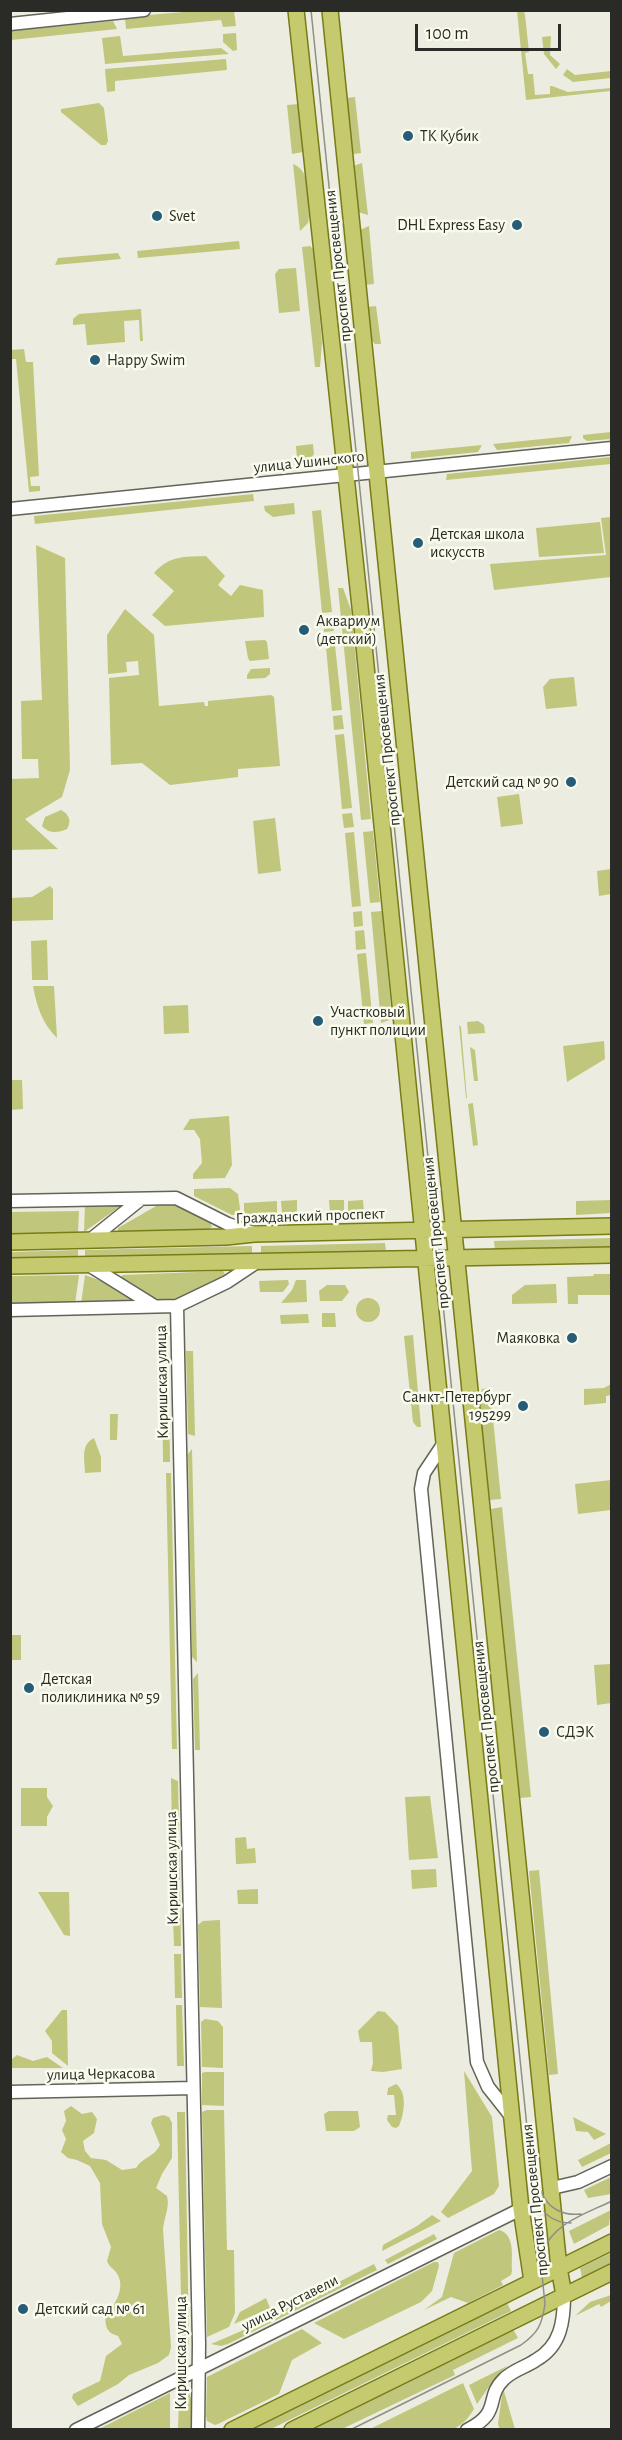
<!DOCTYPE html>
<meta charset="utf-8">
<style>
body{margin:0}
#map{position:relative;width:622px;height:2440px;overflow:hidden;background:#ecede0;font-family:"Alegreya Sans",sans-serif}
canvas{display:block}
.frame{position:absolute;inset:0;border:12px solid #2a2b26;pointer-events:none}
.scale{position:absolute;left:415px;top:24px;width:146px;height:27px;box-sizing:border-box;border:3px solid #2a2b26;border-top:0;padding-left:8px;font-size:18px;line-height:21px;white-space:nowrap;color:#2a2b26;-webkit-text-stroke:4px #f9fbed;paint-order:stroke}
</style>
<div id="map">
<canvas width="622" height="2440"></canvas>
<div class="frame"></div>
<div class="scale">100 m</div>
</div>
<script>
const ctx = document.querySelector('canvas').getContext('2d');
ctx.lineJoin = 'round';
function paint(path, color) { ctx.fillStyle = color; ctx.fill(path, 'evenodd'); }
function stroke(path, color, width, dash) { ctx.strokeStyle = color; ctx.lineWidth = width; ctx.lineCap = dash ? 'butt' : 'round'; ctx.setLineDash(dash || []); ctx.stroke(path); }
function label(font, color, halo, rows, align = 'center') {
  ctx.font = font + ' "Alegreya Sans",sans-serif'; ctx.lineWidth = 5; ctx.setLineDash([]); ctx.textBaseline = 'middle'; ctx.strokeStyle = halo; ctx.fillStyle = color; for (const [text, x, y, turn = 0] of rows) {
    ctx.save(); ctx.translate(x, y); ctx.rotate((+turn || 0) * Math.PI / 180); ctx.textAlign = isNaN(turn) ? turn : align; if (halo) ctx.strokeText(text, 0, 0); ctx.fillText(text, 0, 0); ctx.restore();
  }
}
paint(new Path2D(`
 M195,11H234L236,26L223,27L221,20L126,29L125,17Z
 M517,11H524L525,15L529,52L525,53L528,74H533L535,95L550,94V86H552L568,92L611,88V91L526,100Z
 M113,21L117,29L11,40V31Z
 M236,33L237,50L233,51L223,42V34Z
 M120,36L123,56L221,48L229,54L105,64L102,38Z
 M551,36L550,55L560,64L556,69L544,54L542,37Z
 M226,59L227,70L115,81V91L107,92L105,69Z
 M567,69L575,75L611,71V78L573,82L563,75Z
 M355,97L361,153L354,154L351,152L346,98Z
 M99,103L104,108L108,141L106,145H101L61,112V109Z
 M299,104L303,152L292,154L287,105Z
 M362,163L368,215L358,212L353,166Z
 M293,164C312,171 308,200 309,217L308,223L300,231Z
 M369,226L374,284L364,285L360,230Z
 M239,241L240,249L138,258L137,251Z
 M310,246L314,250L322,343L320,367H315L302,247Z
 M118,253L121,259L55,265L58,258Z
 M296,268L300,311L279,313L275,274L279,269Z
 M376,306L381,344H375L370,338L367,307Z
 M141,309L143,341H140L139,320L124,321L125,342L89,345H87L85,324L73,325V319L79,314Z
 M24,349L26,362H33L39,476L30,477L31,486H40V491L29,492L16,359H10L11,350Z
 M611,432V439L587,441L583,438V435Z
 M572,436L569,443L497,450L493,444Z
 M313,444L314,454L311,458L297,460L296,446Z
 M482,445L478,452L411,459V452Z
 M611,457V464L446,480L447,474Z
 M253,494L254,501L35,524L34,516Z
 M294,503L295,514L273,517L265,511L264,506Z
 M321,510L332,612L322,613L312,511Z
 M611,517V577L494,590L490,564L606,555L601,518Z
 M600,522L604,553L539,557L536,528Z
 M36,545L65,558L70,770L62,797L25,819L58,849L11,850V779L39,778L38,759H22L21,701L42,700Z
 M206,556L225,576L218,585L231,596L240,585L263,590L264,617L165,626L152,615L174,591L154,573C170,555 184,557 206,556Z
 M338,588H343L351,610L371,819L361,820Z
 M125,609L154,635L159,706L204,702L205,706H208V701L271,695L274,697L280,766L238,769V777L170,785L142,763L111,765L109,678L139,675L138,661L126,662L127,672L108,674L107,635Z
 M332,617L334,631L324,632L323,618Z
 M334,636L342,710L332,711L325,637Z
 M265,640L267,642L269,659L250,661L248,658L245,641Z
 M270,668V674L265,678L247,679V675L251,669Z
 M574,677L577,706L546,709L543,687L550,679Z
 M342,715L344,729L334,730L333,716Z
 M344,734L352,808L342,809L335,735Z
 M519,794L523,824L501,827L497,797Z
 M61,810C69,814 72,821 67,829C58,833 49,834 42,826L45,817Z
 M352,813L354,827L344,828L342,814Z
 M275,818L281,871L258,874L253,821Z
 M373,831L380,902L370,903L363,832Z
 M354,832L361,906L352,907L345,833Z
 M611,869V894L599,896L597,871Z
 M50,886L53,889V920L12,921L11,898L32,897Z
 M362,911L363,926L354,927L353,912Z
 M382,911L392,1019L381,1023L371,912Z
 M364,930L366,949L356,950L355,931Z
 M47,940L48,980H32L31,941Z
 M366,953L373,1023L364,1024L357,954Z
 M33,986H54L57,1038C42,1023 37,1007 33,986Z
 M188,1005L189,1033L164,1034L163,1006Z
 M478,1021L484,1025L485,1033L468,1034L467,1022Z
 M459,1025L461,1027L467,1099L466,1098Z
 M604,1041L605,1059L567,1082L563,1046Z
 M470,1047L475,1050L478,1081H474Z
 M11,1080H22L23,1109L11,1110Z
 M473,1103L478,1145L473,1146L468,1104Z
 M229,1116L232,1165L225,1178L193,1179V1174L202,1163L200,1139L194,1130H183L190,1119Z
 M230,1188L238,1194L240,1209L237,1215H232L194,1196V1189Z
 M297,1200V1213L282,1214L281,1201Z
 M329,1200H344V1214H330Z
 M363,1200L364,1213H348V1201Z
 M611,1200V1213L576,1215V1201Z
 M277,1201V1215L244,1216V1203Z
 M163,1202H168L210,1222L212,1227L209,1229L118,1232V1228Z
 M85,1204H122V1205L84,1232Z
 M79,1211L78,1233L11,1235L10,1212Z
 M611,1238V1247L495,1250L494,1241Z
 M385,1243L386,1251L261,1254V1246Z
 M252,1246V1254L85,1258V1250Z
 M78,1250V1258L11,1259L10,1252Z
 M223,1271L226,1276C204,1287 177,1307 151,1297C140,1293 129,1284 119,1278L123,1275Z
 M594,1274H611V1295H578V1304H568L567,1277L593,1276Z
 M79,1275L75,1304L11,1305L10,1276Z
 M85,1275L99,1280L130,1297L131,1301L81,1304Z
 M288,1280L289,1284L283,1292H260L259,1281Z
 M296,1280H306L307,1302L281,1303L292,1290Z
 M556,1284L557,1303L512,1304V1295L525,1285Z
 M327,1285H345L349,1292L342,1301H320L319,1291Z
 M356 1310a12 12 0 1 1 24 0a12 12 0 1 1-24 0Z
 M322,1313H335L336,1327H322Z
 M308,1314L309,1323L281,1324L280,1315Z
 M413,1335L421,1427H417L413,1422L404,1336Z
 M186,1351H193L195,1436L188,1434Z
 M611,1384V1395L606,1396V1403L584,1405V1389L604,1388Z
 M490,1388L501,1499L490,1500L479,1401L482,1389Z
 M162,1398H169L170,1462H163Z
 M110,1414H118L117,1440H110Z
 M94,1438L101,1457V1472L85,1473C85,1460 80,1445 94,1438Z
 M192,1449L197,1662L192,1657L188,1454Z
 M166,1473H171L177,1749H172Z
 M611,1480V1510L578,1514L575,1484Z
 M502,1507L531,1797L520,1798L491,1509Z
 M11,1635H21V1660H11Z
 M611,1664V1703L597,1705L594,1665Z
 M198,1673L200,1750H195L193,1679Z
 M171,1778L178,1781L179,1830H172Z
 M21,1788H47V1797L53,1806L47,1817V1826H21Z
 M430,1796L438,1858L409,1860L405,1797Z
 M246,1837L247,1849L255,1848L256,1863L236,1864L235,1838Z
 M172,1840H179L180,1880H172Z
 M436,1869L437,1887L412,1889L411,1870Z
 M539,1870L558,2074L549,2075L529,1871Z
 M258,1889V1904H238L237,1890Z
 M172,1891H180L181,1946H174Z
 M38,1892H69L70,1936L64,1935Z
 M220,1920L222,2008L200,2007L198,1925L203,1921Z
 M174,1954H181L182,1998H175Z
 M176,2005H182L184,2066H177Z
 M62,2010H67L68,2066L52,2053V2041L45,2031Z
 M378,2011L385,2012L398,2026L402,2069L383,2072L371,2071L373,2063L372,2042H360L358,2031Z
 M205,2019L218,2021L223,2027V2068L202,2067L201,2022Z
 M17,2055L33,2061L47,2057L63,2068H11V2060Z
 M464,2071L492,2117L499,2186L494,2194L448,2218L441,2212L472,2171Z
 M205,2072H224V2106L202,2105V2073Z
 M396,2084C408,2092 404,2115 399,2126L396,2128L392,2127L387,2120L388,2115H396L394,2095H387L388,2088Z
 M71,2106L82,2114L92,2112L97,2119L94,2133L83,2141L85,2151L91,2158L106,2160L122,2170L136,2168C144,2156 153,2158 160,2145L151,2123L153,2118L163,2115L169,2117L172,2123V2158L162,2174L156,2188L167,2196C170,2207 164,2218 163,2229L171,2347L169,2355L158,2363L129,2375L118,2384L78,2406L72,2398L73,2394L100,2381L106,2356L122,2344L118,2336C106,2332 106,2328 105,2316C115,2305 127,2287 116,2272C113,2268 109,2267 107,2261L111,2247L102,2224L100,2183L90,2166L77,2160L68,2158L61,2152L66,2139L62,2130L66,2121L64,2111Z
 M207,2110H224L227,2250H234L235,2313L229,2327L207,2337L202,2112Z
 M329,2111H358L360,2127L354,2131H326L324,2114Z
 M177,2112H185L189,2345H182Z
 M573,2117L606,2134L594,2140L588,2132L576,2131Z
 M611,2143V2153L582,2167L578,2160Z
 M611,2177V2194L588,2198L584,2190Z
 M611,2210L609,2225L574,2244L569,2231Z
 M432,2215L441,2221L382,2251L383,2245L417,2226Z
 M499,2230C516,2235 511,2256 512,2271L511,2275L501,2281L503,2285L468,2303L451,2297L424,2310L442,2297L454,2253Z
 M434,2234L437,2239L388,2264L385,2260Z
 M611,2253V2263L582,2278L580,2268Z
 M434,2262H438L439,2266L432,2291L421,2302L344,2339L314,2323Z
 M374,2264L377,2270L228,2344L221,2346L211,2344L253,2326Z
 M611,2295V2301L601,2307L599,2304L575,2316L590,2302Z
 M266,2298L270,2308L234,2324L240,2312Z
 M507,2303L511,2311L271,2429L250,2430Z
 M302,2329L322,2343L292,2360L279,2394L218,2424L215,2425L207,2421L206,2416L207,2377Z
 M513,2329L518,2338L453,2370L455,2375L342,2429L310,2430Z
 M507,2366L495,2378L477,2404L469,2385Z
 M463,2383L474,2409C468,2419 462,2425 452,2430L370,2429Z
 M187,2388L191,2398V2429H178L179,2399Z
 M503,2388L515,2429L500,2430L498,2424Z
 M170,2393V2429H99Z`), '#c0c67b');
const minor = new Path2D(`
 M10,24L144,10
 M10,509L612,448
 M10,1201L176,1198L228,1224L253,1233
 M90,1240L141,1199
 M87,1264L153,1305
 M177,1306L199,2344L198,2430
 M10,1310L177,1306L227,1282L257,1262
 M444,1443L424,1473L421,1489L477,2062L488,2087L511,2116
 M10,2092L193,2088
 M552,2188L578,2182L612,2166
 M76,2430L521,2209
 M467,2430C503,2412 484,2398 504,2379C513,2370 526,2367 536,2360C561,2346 564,2321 564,2295`);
const major = new Path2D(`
 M296,10L361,616L521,2209L532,2281
 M330,10L559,2268L564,2295
 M10,1242L226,1237L254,1234L612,1226
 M10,1266L612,1255
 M232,2430L612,2242
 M292,2430L612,2272`);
stroke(minor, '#626458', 15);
stroke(major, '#777c17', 18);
stroke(minor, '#fff', 12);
stroke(major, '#c6ca6f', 15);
stroke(new Path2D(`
 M311,10L545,2304C542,2325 538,2333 521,2345L350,2430
 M541,2191C548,2209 563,2216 581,2214
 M536,2200C543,2214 555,2223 571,2223
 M542,2253C553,2223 585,2214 612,2201`), '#8e8f86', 1.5);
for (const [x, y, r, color] of [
 [408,136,6,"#265c77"],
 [157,216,6,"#265c77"],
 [517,225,6,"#265c77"],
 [95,360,6,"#265c77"],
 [418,543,6,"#265c77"],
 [304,630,6,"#265c77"],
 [571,782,6,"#265c77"],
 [318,1021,6,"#265c77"],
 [572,1338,6,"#265c77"],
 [523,1406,6,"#265c77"],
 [29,1688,6,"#265c77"],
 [544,1732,6,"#265c77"],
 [23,2309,6,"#265c77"]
]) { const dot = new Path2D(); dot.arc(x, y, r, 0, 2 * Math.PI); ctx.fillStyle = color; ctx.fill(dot); stroke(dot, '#f9fbed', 2); }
label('16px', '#2a2b26', '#f9fbed', [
 ["ТК Кубик",420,136],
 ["Svet",169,216],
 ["DHL Express Easy",505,225,"right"],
 ["Happy Swim",107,360],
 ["Детская школа",430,534],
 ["искусств",430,552],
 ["Аквариум",316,621],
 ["(детский)",316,639],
 ["Детский сад № 90",559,782,"right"],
 ["Участковый",330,1012],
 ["пункт полиции",330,1030],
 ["Маяковка",560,1338,"right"],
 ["Санкт-Петербург",511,1397,"right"],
 ["195299",511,1415,"right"],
 ["Детская",41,1679],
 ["поликлиника № 59",41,1697],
 ["СДЭК",556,1732],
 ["Детский сад № 61",35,2309]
], 'left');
label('16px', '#2a2b26', '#f9fbed', [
 ["проспект Просвещения",338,266,-96],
 ["улица Ушинского",309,462,-6],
 ["проспект Просвещения",387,750,-96],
 ["Гражданский проспект",310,1216,-2],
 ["проспект Просвещения",436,1233,-96],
 ["Киришская улица",162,1382,-91],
 ["проспект Просвещения",486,1717,-96],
 ["Киришская улица",172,1868,-91],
 ["улица Черкасова",101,2074,-1],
 ["проспект Просвещения",535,2200,-96],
 ["улица Руставели",290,2303,-27],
 ["Киришская улица",181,2353,-90]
]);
</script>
